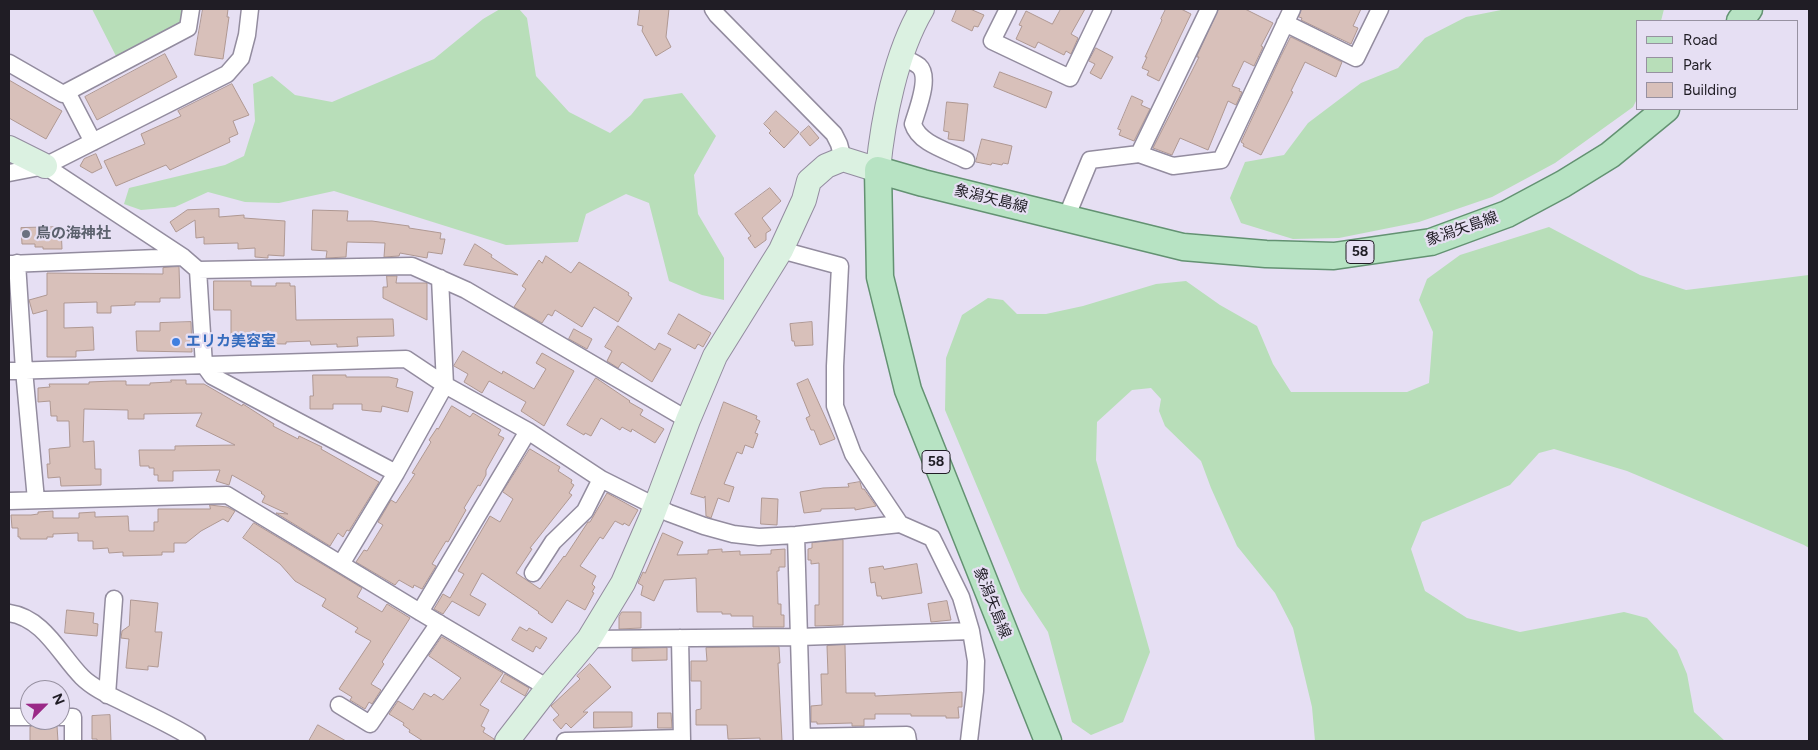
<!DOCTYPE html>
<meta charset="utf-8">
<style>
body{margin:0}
#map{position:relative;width:1818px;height:750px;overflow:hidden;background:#e6dff3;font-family:Figtree,sans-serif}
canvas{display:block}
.frame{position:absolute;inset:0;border:10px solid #201d25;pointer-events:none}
.legend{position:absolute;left:1636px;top:20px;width:162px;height:90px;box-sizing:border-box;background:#e6dff3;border:1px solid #9791a1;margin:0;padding:6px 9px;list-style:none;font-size:15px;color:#201d25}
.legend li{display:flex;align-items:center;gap:10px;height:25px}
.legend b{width:25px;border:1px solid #9791a1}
.north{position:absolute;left:20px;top:680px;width:50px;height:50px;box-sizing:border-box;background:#e6dff3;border:1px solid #9791a1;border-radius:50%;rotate:67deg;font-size:14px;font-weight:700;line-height:20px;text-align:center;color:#201d25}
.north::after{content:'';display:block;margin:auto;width:18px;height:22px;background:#9a2987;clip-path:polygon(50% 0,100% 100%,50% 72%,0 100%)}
</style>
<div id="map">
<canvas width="1818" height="750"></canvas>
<div class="frame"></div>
<ul class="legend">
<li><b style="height:6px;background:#b7e3c3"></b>Road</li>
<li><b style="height:14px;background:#b8deb9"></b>Park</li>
<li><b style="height:14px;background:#d8c0ba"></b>Building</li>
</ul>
<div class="north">N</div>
</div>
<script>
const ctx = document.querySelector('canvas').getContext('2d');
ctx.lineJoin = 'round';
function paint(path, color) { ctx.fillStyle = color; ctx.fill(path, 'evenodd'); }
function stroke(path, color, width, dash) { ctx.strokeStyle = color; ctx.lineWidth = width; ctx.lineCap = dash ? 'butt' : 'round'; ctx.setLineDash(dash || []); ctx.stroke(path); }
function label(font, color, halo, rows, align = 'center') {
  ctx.font = font + ' Figtree,"Noto Sans JP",sans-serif'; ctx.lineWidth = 4.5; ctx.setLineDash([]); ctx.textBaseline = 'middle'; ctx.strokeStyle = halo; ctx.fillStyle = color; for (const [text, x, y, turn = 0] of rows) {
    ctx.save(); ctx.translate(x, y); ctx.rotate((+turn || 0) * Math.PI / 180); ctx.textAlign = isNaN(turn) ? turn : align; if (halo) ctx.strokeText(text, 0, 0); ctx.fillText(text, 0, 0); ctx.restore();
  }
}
paint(new Path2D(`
 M92,9H184L182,23L117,58Z
 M500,9H519L527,18L536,76L569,112L610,133L631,115L644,99L682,93L716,136L694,175L698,214L724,258V300L702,295L669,281L649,203L626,194L586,214L578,242L506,245L334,191L279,203L245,202L208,192L175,207L141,210L124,204L129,188L225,165L244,156L255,121L253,84L272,76L295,95L332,102L434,59L483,19Z
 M1506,9H1664L1661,21H1637V99L1633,107L1555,163L1492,197L1419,222L1339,238L1293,239L1241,223L1230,198L1245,162L1284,155L1308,123L1361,83L1398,68L1425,38L1466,17Z
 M1549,227L1640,275L1686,290L1809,275V548L1804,545L1627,471L1554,449L1539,453L1510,485L1422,522L1411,549L1425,591L1467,618L1520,632L1624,612L1647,618L1677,650L1687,674L1694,712L1725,741H1315L1312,707L1293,628L1275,593L1237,546L1211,488L1201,461L1165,426L1159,411L1161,399L1151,388L1132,390L1097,422L1096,460L1150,652L1123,722L1091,735L1072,722L1048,632L1021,591L945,410L946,358L962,315L988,298L1003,300L1017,314H1046L1083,306L1156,284L1186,281L1220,305L1257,326L1273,364L1291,392H1407L1429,383L1433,332L1419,300L1427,279L1460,255Z`), '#b8deb9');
const building = new Path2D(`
 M203,9H228L227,17H229L223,59L195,55Z
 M640,9H669L666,37L671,47L656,56L642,31L643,26L638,25Z
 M957,9H970L984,15L978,27L974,26L972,31L952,21Z
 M1061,9H1085L1071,34L1078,38L1071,54L1066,51L1064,55L1038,42L1035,48L1016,39L1022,26L1019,25L1026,11L1052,24Z
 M1166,9H1181L1191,14L1159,81L1147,75L1149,71L1142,68L1147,57H1145L1162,20L1161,19Z
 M1219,9H1245L1273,23L1261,46L1263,47L1254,66L1244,61L1232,86L1240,89L1239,91L1242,92L1236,105L1228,101L1208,150L1180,138L1172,155L1153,148L1199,57H1197Z
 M1302,9H1361L1353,26L1358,28L1351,44L1301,20L1302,18L1299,17Z
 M1291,37L1342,62L1336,77L1305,62L1291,91L1293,92L1261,155L1243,146L1244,144L1241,142L1281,56Z
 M1096,48L1113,57L1101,79L1090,73L1095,64L1089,61Z
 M165,54L177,77L97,120L85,97Z
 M1000,72L1052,92L1046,108L994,87Z
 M9,80L62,111L46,139L9,118Z
 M232,84L249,115L233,121L238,134L229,138L230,142L170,170L166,165L116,186L104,161L145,144L141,134L181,116L178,111Z
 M1132,96L1143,101L1141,105L1150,109L1134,141L1119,135L1121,130L1118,129Z
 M947,102L968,104L964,141L948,139L949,132L944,131Z
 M776,111L799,132L784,148L769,133L771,131L764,124Z
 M809,126L819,138L810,146L800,134Z
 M982,139L1012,146L1008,164L1003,163L1002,165L992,163L991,165L976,162Z
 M96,154L102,168L92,173L80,166L84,159Z
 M770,188L781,201L762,218L771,230L766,233V240L755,248L748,238L751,236L735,214Z
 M219,209V217L244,215V218L285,221L284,256L268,255V258L255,257V248L238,249V243L204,244V237L196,238L195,220L176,232L170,222L187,210Z
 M313,210L348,211L347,221H372L409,226V228L441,233L440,239H445L442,254L428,252L427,258L400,253L399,256L384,257L385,243L347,242L346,257L326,258L327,251L312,250Z
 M61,227L62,249H43V247H35V244H22L21,228Z
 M475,244L492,255L491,257L518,275L464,265Z
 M546,256L571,273L579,262L629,293L628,295L632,298L618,322L594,307L582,327L555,310L552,316L548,314L542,323L514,307L526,289L522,286L539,260L542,263Z
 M179,267L180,298H160V302H135V305L111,306V313H97V302L64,303V328L93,327L94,350L76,351V357H47V310L33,314L29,300L47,295V273L163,274V268Z
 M387,276H397L396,283H427V320L383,298V287H387Z
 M214,281H251V286H276V283H290V286H295L296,320L393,319L394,336L357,337L358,346L337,347V344L311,345L310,341L286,342V344L231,343V310H214Z
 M679,314L711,333L703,347L698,344L695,349L668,334Z
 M191,322L192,352L137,351L136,331H160V323Z
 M812,322L813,345L795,346L794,341H792L790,324Z
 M618,326L655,350L659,343L671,349L652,382L622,362L618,368L607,361L612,351L605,347Z
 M574,329L592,339L587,349L569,339Z
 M463,351L502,374L503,371L534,389L546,369L536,363L542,353L574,371L544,426L521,411L526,402L489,381L482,393L464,382L468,374L454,366Z
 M313,375H346V377H389L398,379L396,387L413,392L408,412L382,406L381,412L362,410V404H333V409H310V396H313Z
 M596,378L630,401L629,402L643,410L640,415L664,429L655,443L632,429L631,432L622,427L620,430L601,418L591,436L585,433L584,435L567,425Z
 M808,379L835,439L820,445L814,430H811L806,418L810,416L797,384Z
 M171,380H186V384H204L242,406L243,404L274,424L273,426L298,439L299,436L322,447L321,449L379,482L349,531L347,530L343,537L338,533L330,546L276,513L288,514L262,502L265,496L261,493L262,492L232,475L229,485L216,481L220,470L173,471V481H158V475H154V468H149V466H140L139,450H175V446L235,445L196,426L202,413L144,414V419H128V410L84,409L83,442L94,441L95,469H101V485L61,486L60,477L48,478L47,464H50L49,449L70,447L69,421H57V416H51L50,401L38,402V388L50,387L49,384H89V382L113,381H126V385H150V383L171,382Z
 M724,402L757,416L756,419L760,421L755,433L758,434L753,448L745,445L742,454L737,452L724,484L734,487L729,502L718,498L711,518L706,516L705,496L704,498L691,494Z
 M452,406L470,417L473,413L501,430L498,435L504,438L486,470V475L480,486L478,485L464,508L466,510L448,542L446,541L432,564L436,566L422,589L414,585L413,588L399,580L395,585L356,562L364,550L367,551L383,525L378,522L391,500L396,503L415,474L412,473L431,442L429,440L437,428L438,429Z
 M530,449L560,467L558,471L572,480L571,483L574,485L569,493L572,495L530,548L532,549L516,573L540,589L564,556L565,557L588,522H590L607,493L638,510L629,526L624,523L623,525L615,521L603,539L600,537L580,566L596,576L592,584L595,587L592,592L594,593L585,610L567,600L552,623L538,613L539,612L482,573L470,595L486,604L479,616L452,601L443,614L434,609L443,594L450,598L464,574L458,571L490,516L500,522L513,499L503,492Z
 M860,482L862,489H864L876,506L855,510V508L821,509V511L804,513L800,492L823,488L849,487L848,484Z
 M762,498L778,499L777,525L761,524Z
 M210,505L227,507L235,511L228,522L223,519L201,531L186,543H174V552H162V555L123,556V552L109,553L108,548L93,549V541H78V533L53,534V537H47V539H20V537H18V528H12L11,515H31L38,514V512L53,511V518H79V513L95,512V517L128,516L129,531H154V522H158V509H210Z
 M254,523L362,588L357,597L382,612L387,604L410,618L382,662L384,664L371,684L381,690L372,704L369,702L365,709L350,700L352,697L339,689L371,641L355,632L358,628L322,606L326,599L295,581L280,564L243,538Z
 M663,533L683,542L677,555L708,554V550L722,549V552L740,551V555L771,554V550L785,549V567H779V571H777L778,604H781V615H784V627H753V616H731V614H722V612H697L696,578L664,580L654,601L641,595L643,586L638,583L643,572L645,573Z
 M843,540V625L815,626V605H819V563L811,564V560H808V549L812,548V543Z
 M917,564L922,593L882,599L881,596H877L875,582L871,583L869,568L883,566L884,569Z
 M131,600L158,603L155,632H162L158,667L148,666V670L126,668L129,639L121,638L122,631L129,626Z
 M947,601L951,620L931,622L928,604Z
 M67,610L94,613L93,623L98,624L97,636L65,633Z
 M622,612H641V628L619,629V617Z
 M520,627L527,631L529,628L547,638L540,649L536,646L533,652L512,640Z
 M442,637L503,673L480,705L489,710L481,726L485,728L483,732L494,739V741H423L409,732L410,730L403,725L404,723L389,714L398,701L413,710L424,693L431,697L434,694L443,700L461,678L429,656Z
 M845,645L846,693H875V696L962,692V707H958L959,718H946V716H911V714H875V719H864V726H852V723L817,724V722H811V706L822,705L821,674H828L827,646Z
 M779,647L780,663H778L782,741H760V738L728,739L727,725H696V710L701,709V681H691V661H707L706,648Z
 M667,648V660L632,661V649Z
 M590,664L611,687L583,712H588L571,728L566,723L561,729L553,720L559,715L551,706L580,679L577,676Z
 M505,674L529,688L525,696L501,682Z
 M594,712H632V727L594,728Z
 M658,713H671L672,728H658Z
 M110,715L111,741H97V739H92V716Z
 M37,724H53L57,726L58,741H30V727Z
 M318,725L346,741H309Z`);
paint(building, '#d8c0ba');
stroke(building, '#af9892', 1);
const street = new Path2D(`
 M713,9L717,15L834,134L839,144L843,159
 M1008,9L992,41L1070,78L1103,9
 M1209,9L1139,154L1173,166L1221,160L1292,9
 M1285,23L1356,58L1380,9
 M900,57C906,59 914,62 919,66C931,77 917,110 913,124C919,144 949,151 966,160
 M9,63L63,94L188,28L191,9
 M67,92L93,142
 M45,166L183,257L198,270L204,365L212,376L396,473
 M9,173L45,166L227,74L241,58L247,35L250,9
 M1066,218L1090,160L1139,154
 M781,250L840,266L835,366V406L853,454L900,524
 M17,263L24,370L36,500
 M9,264L183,257
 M198,270L412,266L466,290L688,420
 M9,371L406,359L445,385L528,431L601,479L669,513L704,526L733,534L759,537L796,535L900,524L932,538L961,597L971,631L976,661L975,691L969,741
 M9,501L227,495L420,612L548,688
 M796,535L802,741
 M341,564L396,473L445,385L440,278
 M533,573L553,542L585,511L601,479
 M420,612L528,431
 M9,613C44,618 60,655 82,677C94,689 111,696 125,703C149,715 174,726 197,741
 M680,638L682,741
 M589,639L799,637L971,631
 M107,695L114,599
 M339,705L370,724L439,623
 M9,717H30
 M60,717H73V741
 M802,737L907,735L908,741
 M565,741L682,738`);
const secondary = new Path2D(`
 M9,148L45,166
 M507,741L548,688L589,639L623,583L652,516L688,420L715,356L781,250L804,200L809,181L826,166L843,159L878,170C883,118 896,53 922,9`);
const primary = new Path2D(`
 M1740,21L1749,9
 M1048,741L908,390L880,277L878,170L923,183L1183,247L1266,254L1334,256L1431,242L1507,214L1563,184L1610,155L1666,109`);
stroke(street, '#938c9f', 19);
stroke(secondary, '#938c9f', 26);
stroke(primary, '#639272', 29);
stroke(street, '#fff', 16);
stroke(secondary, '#dbf1e1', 24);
stroke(primary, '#b7e3c3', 26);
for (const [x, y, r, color] of [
 [26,234,5,"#6b7280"],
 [176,342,5,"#3f7fe0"]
]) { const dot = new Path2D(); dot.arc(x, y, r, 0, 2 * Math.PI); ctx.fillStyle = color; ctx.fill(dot); stroke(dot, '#e6dff3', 2); }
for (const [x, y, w] of [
 [1360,252,28],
 [936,462,28]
]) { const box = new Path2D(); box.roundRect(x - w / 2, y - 11.5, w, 23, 4); ctx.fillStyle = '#e6dff3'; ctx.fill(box); stroke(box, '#201d25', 1); }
label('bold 14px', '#201d25', null, [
 ["58",1360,252],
 ["58",936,462]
]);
label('15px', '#201d25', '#e6dff3', [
 ["象潟矢島線",991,199,14],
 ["象潟矢島線",1462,229,-19],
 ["象潟矢島線",992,603,68]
]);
label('bold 15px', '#5b616d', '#e6dff3', [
 ["鳥の海神社",36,234]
], 'left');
label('bold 15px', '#366cbe', '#e6dff3', [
 ["エリカ美容室",186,342]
], 'left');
</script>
